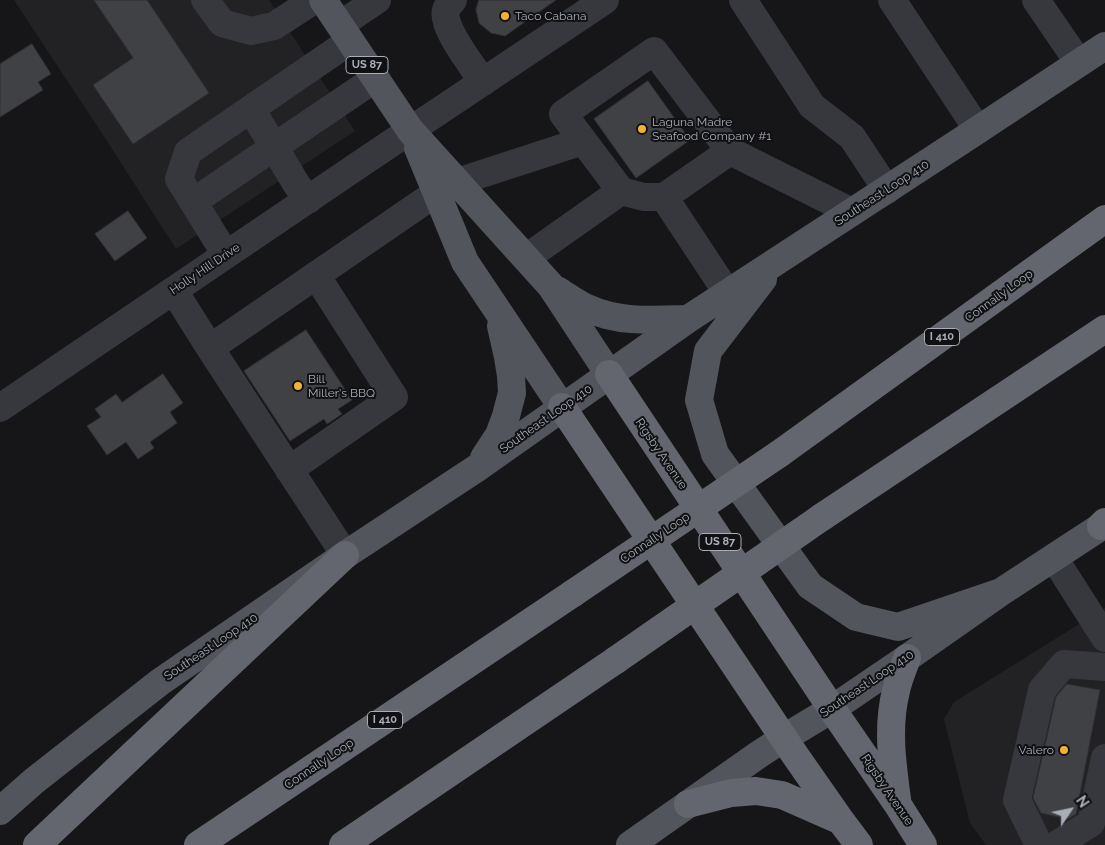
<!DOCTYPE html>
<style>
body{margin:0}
#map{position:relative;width:1105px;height:845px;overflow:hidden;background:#161618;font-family:Raleway,sans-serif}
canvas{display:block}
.north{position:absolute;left:1045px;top:785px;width:50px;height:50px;-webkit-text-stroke:4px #111113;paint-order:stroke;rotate:56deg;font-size:14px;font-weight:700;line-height:20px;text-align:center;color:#a8adb8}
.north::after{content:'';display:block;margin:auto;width:18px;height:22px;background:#a8adb8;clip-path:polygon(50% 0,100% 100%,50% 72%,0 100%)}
</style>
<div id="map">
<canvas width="1105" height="845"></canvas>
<div class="north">N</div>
</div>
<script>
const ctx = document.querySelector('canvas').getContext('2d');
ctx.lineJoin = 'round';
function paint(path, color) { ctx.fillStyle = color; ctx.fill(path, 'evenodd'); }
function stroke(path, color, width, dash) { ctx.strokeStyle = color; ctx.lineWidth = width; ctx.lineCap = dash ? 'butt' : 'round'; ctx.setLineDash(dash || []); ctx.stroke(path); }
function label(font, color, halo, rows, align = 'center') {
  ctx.font = font + ' Raleway,sans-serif'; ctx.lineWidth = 4; ctx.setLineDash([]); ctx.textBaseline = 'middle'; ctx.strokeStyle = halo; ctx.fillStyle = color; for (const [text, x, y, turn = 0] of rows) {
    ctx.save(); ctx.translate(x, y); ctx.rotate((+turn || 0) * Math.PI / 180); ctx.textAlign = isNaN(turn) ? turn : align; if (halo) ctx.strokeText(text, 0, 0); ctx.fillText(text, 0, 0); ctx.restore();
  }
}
paint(new Path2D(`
 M14,0H269L355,131L176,249L107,141Z
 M1105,608V845H986L970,823L944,719L954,702Z`), '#222225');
const building = new Path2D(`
 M94,0H147L209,93L133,144L93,85L133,58Z
 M479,0H556L505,36L491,33L479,23L476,10Z
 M32,44L51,74L38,82L43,90L0,117V64Z
 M648,81L690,140L636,178L594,119Z
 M128,211L147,238L115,261L95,234Z
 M306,330L352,400L338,409L342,414L327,424L324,419L290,441L244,371Z
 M163,374L183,403L170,412L177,423L150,442L154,448L138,459L126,442L107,455L87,426L101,417L95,409L116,394L122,402Z
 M1067,684L1100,690L1076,814L1068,819L1041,813L1033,798L1056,697Z`);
paint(building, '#404145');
stroke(building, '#303034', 1);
stroke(new Path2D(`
 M205,0L222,23L251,31L274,26L314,0
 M453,0C451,3 447,6 446,10C440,25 474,68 483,82
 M743,0L812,106L852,137L887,190
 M892,0L978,130
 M1036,0L1079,63
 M340,25L377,0
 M730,151L664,197H644L621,191L563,114L654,51L730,151L852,212
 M457,182L583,141
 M664,197L728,294
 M308,200L297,185L274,147L376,78
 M193,202L274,147L251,109
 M226,255L179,179L188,152L350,41
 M526,258L621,191
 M174,291L210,348L436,193
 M210,348L345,555
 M0,408L375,154L605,0
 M289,470L394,397L316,275
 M1054,558L1105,638
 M1039,845L1017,800L1042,690L1064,664L1105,667
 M1056,845L1091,823L1105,758`), '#37383d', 28);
stroke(new Path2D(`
 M323,0L410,130L551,286L609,374
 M418,148L465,262L562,407
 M763,279L708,351L699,400L715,454L810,586L856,617L898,627L1001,592
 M557,290C567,296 577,304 587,308C619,323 654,320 688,319
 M484,458L499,435L506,416L512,393L511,376L508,357L501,326
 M0,811L34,781L160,682L345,555L477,468L688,319L961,141L1105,46
 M630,845L758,755L784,738L832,709L907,658L1001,592L1105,524`), '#53555c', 28);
stroke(new Path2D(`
 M609,374L832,709L898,805L923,845
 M562,407L795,755L841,821L859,845
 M779,454L1105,219
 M822,517L1105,329
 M1101,526L1105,522
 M897,799C892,763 887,726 896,691C898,680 903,669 907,658
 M688,804L731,793L756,791L782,795L839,820
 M37,845L345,555
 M198,845L572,594
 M343,845L616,660`), '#63666e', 28);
stroke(new Path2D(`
 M572,594L779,454
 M616,660L822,517`), '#63666e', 28);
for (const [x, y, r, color] of [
 [505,16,5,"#f2b134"],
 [642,129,5,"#f2b134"],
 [298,386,5,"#f2b134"],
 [1064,750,5,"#f2b134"]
]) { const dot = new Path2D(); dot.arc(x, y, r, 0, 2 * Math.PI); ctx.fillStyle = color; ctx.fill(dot); stroke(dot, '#111113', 2); }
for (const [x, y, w] of [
 [367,65,42],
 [942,337,35],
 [720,542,42],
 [385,720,35]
]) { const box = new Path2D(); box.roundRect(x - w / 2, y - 8.5, w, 17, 4); ctx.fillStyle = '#111113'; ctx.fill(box); stroke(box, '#a8adb8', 1); }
label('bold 11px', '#a8adb8', null, [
 ["US 87",367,65],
 ["I 410",942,337],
 ["US 87",720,542],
 ["I 410",385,720]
]);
label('12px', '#a8adb8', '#111113', [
 ["Taco Cabana",515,16],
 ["Laguna Madre",652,122],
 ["Seafood Company #1",652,136],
 ["Bill",308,379],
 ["Miller's BBQ",308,393],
 ["Valero",1054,750,"right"]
], 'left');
label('12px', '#a8adb8', '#111113', [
 ["Southeast Loop 410",882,193,-33],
 ["Holly Hill Drive",205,269,-34],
 ["Connally Loop",999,296,-36],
 ["Southeast Loop 410",546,419,-35],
 ["Rigsby Avenue",661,454,56],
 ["Connally Loop",655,538,-34],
 ["Southeast Loop 410",211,647,-34],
 ["Southeast Loop 410",867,684,-34],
 ["Connally Loop",319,764,-34],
 ["Rigsby Avenue",887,790,56]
]);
</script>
